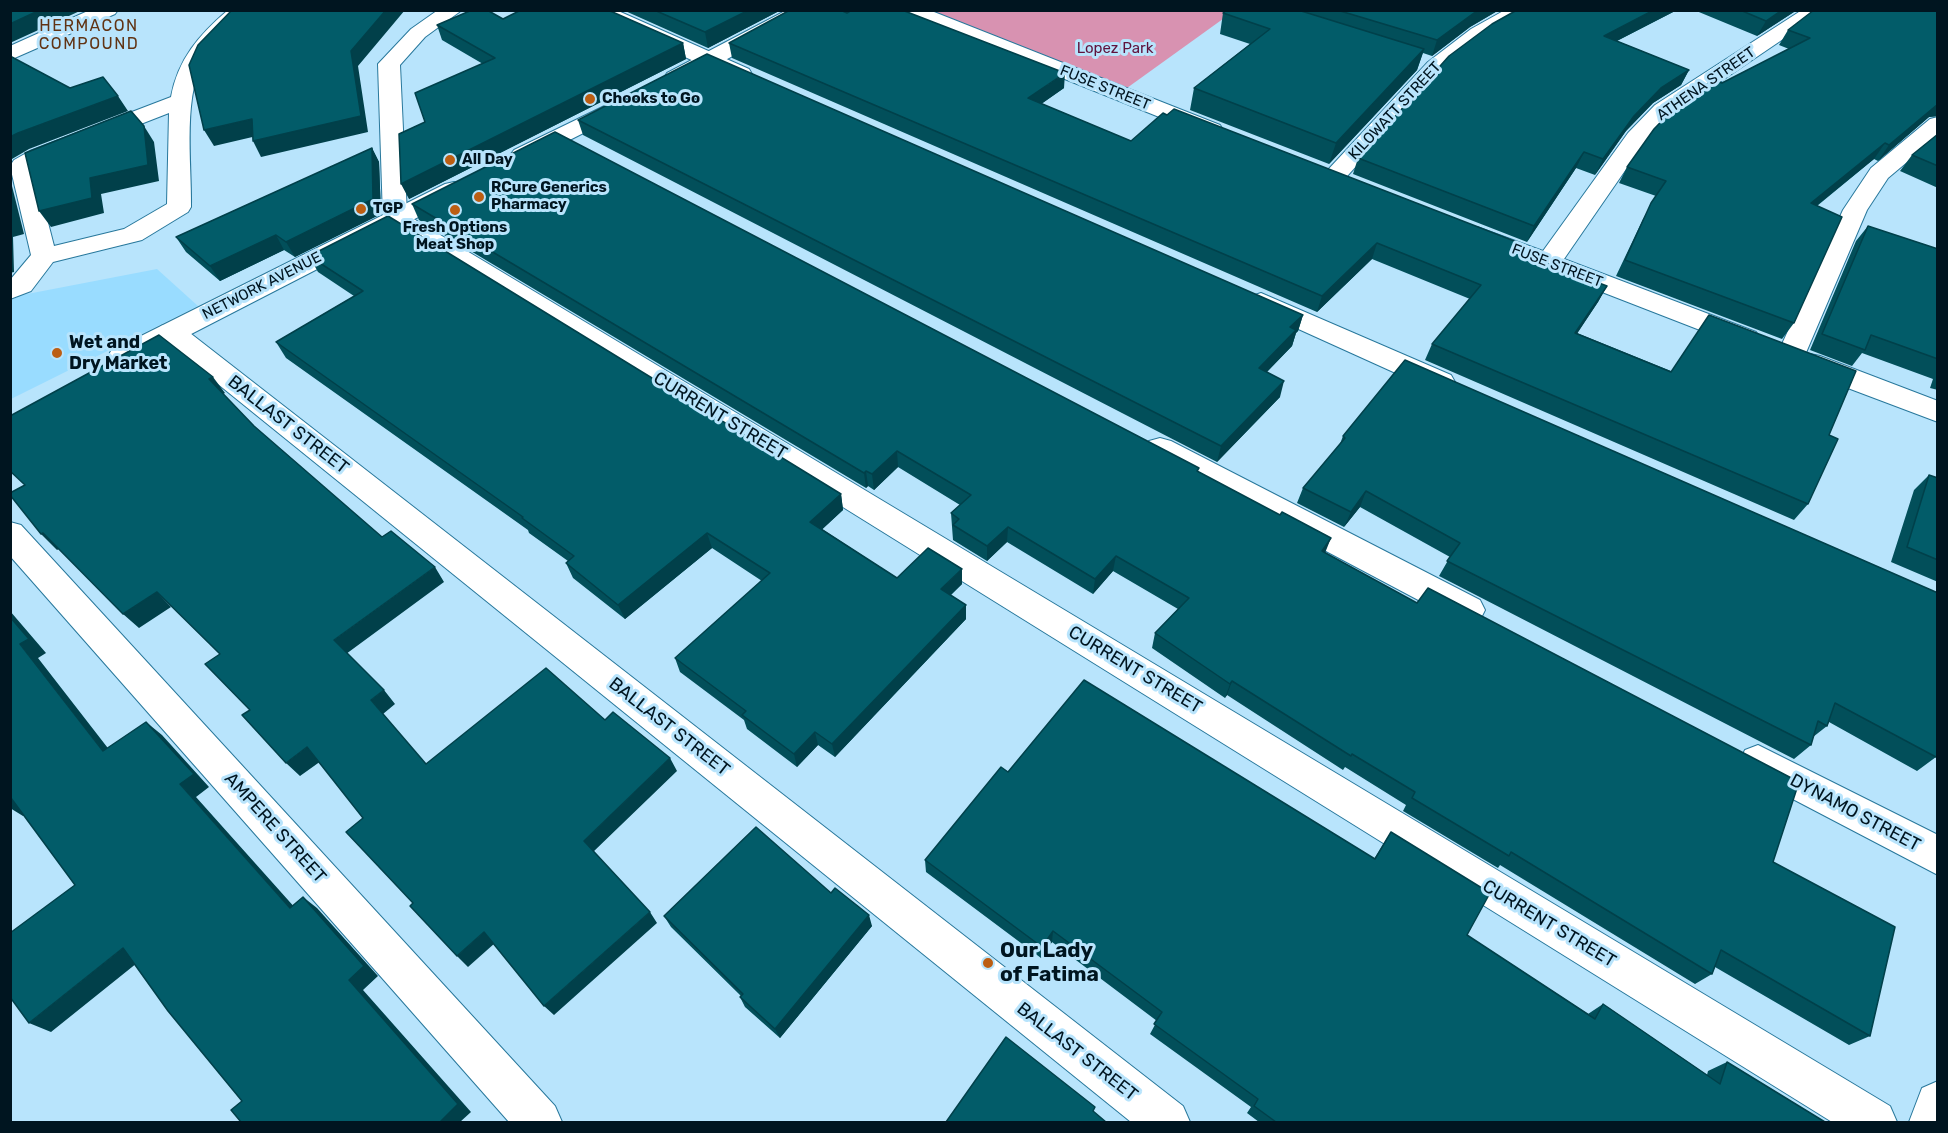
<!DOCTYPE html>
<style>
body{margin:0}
#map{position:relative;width:1948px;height:1133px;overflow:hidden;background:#b8e4fc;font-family:Rubik,sans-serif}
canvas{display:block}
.frame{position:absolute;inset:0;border:12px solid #001520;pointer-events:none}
</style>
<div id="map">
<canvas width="1948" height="1133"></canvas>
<div class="frame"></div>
</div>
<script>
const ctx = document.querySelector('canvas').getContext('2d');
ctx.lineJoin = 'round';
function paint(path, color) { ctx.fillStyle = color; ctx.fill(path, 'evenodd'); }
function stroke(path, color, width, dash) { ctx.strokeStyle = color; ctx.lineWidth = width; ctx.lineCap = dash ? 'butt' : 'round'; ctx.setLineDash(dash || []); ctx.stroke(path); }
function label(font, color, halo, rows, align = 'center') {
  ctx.font = font + ' Rubik,sans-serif'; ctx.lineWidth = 6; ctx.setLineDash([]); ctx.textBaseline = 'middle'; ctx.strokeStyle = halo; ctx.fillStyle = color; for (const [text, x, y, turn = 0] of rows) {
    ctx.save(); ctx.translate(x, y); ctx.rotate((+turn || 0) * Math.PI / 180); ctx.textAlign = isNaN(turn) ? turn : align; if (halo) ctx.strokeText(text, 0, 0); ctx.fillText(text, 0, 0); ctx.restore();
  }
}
paint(new Path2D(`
 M157,269L198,306L11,399V300L22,295Z`), '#99dcff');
paint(new Path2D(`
 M911,11H1234L1120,93Z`), '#d892b1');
const minor = new Path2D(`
 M90,10H118L115,14L10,60V46Z
 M228,10H251C239,27 220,37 208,53C181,90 192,163 191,207L188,212L142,240L53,262L31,291L10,299V280L31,255L10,166L14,160L30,151L171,97C178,59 199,35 228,10ZM169,113L167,204L124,229L54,246L34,168L46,161Z
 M438,10H462L425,37L400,65L407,215L1890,1106L1897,1122H1832L386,223L383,218L378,64L411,29Z
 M588,10H616L749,69L752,74L749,79L741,80L733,79L591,14Z
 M900,10H929L1220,125L1223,130L1220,135L1212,137L1204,135L903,14Z
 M1505,10H1531L1528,14L1485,37L1442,70L1341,183L1333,185L1325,183L1321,178L1325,173L1428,62L1471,29Z
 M1802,10H1826L1671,115L1644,143L1564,259L1756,332L1760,338L1756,344L1746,347L1736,344L1468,240L1464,235L1468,230L1477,227L1543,251L1628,133L1655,105Z
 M1938,117V136L1888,178L1867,210L1805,355L1810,354L1820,356L1938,401V422L1800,370L1796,363L1791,364L1781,362L1777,355L1843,210L1871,168L1930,119Z
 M1261,293L1451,375L1455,382L1451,389L1441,392L1431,389L1252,308L1248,302L1252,296Z
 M171,323L181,326L1183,1106L1190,1122H1131L161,338L157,332L161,326Z
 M1160,438L1171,441L1480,600L1485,610L1480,620L1468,624L1456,620L1149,457L1145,449L1149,441Z
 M10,522L21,525L555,1106L562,1122H509L10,556Z
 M1758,745L1938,835V875L1745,774L1739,762L1745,750Z
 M1938,1081V1122H1909L1922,1088Z`);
const tertiary = new Path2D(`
 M787,10H813L810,14L683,83L675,84L667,83L664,78L667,73Z
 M621,98L629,100L632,105L629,110L530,160L522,162L514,160L510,155L514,150Z
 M454,182L463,184L466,189L463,194L131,365L121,367L111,365L107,358L111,351L445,184Z`);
stroke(minor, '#28789c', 2);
stroke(tertiary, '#28789c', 2);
paint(minor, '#fff');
paint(tertiary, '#fff');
paint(new Path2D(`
 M623,10H781L708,48Z
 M1227,10H1499L1470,27L1432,56L1423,53L1417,70L1329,164L1190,110L1194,88L1250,44L1220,34L1223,13Z
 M1517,10H1677L1617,41L1689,70L1681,85L1653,103L1626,131L1595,175L1576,168L1527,242L1353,174L1358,158Z
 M1694,10H1797L1757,36Z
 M1938,10V116L1929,117L1878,161L1874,159L1817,206L1794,323L1782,339L1616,276L1643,219L1656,196L1619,183L1627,167L1722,83L1789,49L1779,45L1788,30Z
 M503,19L683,43L686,59L409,199L425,122L483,64L442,40L437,25Z
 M729,43L1064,88L1041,104L1131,141L1518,253L1607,286L1598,302L1577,333L1829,435L1808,504L1794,520L1425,360L1432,344L1470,299L1372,259L1317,312L732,58Z
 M578,120L1303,315L1298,331L1296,333L1292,346L1267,372L1280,397L1217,462L583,135Z
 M1938,134V188L1900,171L1912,155Z
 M372,148L379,162L381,214L295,257L284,250L220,281L186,252L176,237Z
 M412,204L1198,472L1325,553L1773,862L1870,1036L1849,1045L1715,967L1712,974L1695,984L1500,865L1498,868L1403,811L1406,805L1345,767L1343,770L1227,695L1225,698L1152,648L1155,633L1178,609L1113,571L1093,594L1007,542L987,561L953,540L951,513L960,505L898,467L874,490L868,486L866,488L419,220Z
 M1868,226L1938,249V390L1930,388L1933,379L1862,353L1852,366L1810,350L1856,241Z
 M309,256L841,494L843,510L822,529L897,578L962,584L951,595L966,605V619L835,757L818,745L797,767L747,729L744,720L680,672L675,658L762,581L712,548L625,619L573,578L566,563L568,561L529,533L528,530L286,358L276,342L354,296L318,272Z
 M1343,436L1936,757L1917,771L1829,722L1827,726L1813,737L1811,745L1794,759L1439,576L1450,557L1360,507L1344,527L1297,503L1303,488L1340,444Z
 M1929,475L1938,478V582L1891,562L1914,490Z
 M1008,772L1374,859L1391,832L1467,935L1588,1014L1603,1004L1707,1075L1708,1071L1727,1062L1825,1122H1259L1247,1113L1251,1107L1150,1034L1157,1021L1052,942L1041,958L926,872L925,860Z
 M831,893L872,926L780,1038L745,1007L740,997L741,996L671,927L664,916Z`), '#024f5a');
paint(new Path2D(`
 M40,10H82L10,43V24Z
 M386,10H405L358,66L368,132L261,157L253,141Z
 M749,10H781L708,48L705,32Z
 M1478,10H1499L1470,27L1432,56L1437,40Z
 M1654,10H1677L1597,51L1604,36Z
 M1782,10H1797L1757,36L1766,21Z
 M683,43L686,59L409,199L401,184Z
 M1424,49L1417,70L1329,164L1336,143Z
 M1689,70L1681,85L1653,103L1626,131L1595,175L1603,159L1634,116L1661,88Z
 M1065,73L1064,88L1027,114L1028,98Z
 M118,96L128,111L29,149L12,159L10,162V137L18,133Z
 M1938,104V116L1929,117L1878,161L1889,145Z
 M252,119L261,135L214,146L204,130Z
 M144,126L154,142L159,181L101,194L104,213L51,227L39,211L90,178Z
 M1885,143L1874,159L1800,219L1811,203Z
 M372,148L379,162L381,214L295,257L286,242Z
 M1584,152L1576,168L1527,242L1534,226Z
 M10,178L24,234L13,237L14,272L10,273Z
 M276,235L284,250L220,281L210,266Z
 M1377,243L1372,259L1317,312L1322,296Z
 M1607,286L1598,302L1567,349L1575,333Z
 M1303,315L1298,331L1296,333L1292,346L1255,384L1259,368L1290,327Z
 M213,377L225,393L221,395L209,379Z
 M1284,381L1280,397L1217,462L1221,446Z
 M897,451L898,467L874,490L872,474Z
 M866,471L868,486L866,488L864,473Z
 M1366,491L1360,507L1344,527L1351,512Z
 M841,494L843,510L813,538L810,522Z
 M1008,527L1007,542L987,561V546Z
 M43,533L59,549L57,550L41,534Z
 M707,533L712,548L625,619L618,605Z
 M1331,538L1325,553L1322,551Z
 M1116,556L1113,571L1093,594L1095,579Z
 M435,567L444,582L346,654L334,640Z
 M962,569V584L942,603L941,589Z
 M157,592L171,607L139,628L123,614Z
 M966,605V619L835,757L832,744Z
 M10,611L46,653L38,658L121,765L103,751L20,644L10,617Z
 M1232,681L1227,695L1225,698L1230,684Z
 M384,690L395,704L383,714L371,700Z
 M146,722L162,735L209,787L196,797L305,919L290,908L180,784Z
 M815,732L818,745L797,767L794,754Z
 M307,747L321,761L300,776L286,763Z
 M670,758L677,771L592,853L584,841Z
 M10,798H11L31,811L23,816L10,808Z
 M303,897L317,908L378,976L363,990L471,1112L460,1122H440L349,980Z
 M650,912L657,923L554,1015L544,1006Z
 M869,915L872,926L780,1038L775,1029Z
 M1053,931L1052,942L1041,958L1042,947Z
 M484,932L495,943L468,967L457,956Z
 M123,948L142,959L51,1032L29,1023Z`), '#01404a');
const building = new Path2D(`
 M10,10H40L10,24Z
 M232,10H386L351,51L361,116L253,141L252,119L204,130L189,65L198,45Z
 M472,10H487L503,19L521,10H608L683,43L401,184L399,134L425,122L415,93L495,58L437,25Z
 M654,10H749L705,32Z
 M790,10H840L847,13L852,10H902L1065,73L1028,98L1131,141L1163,113L1167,115L1174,109L1522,244L1517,252L1607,286L1575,333L1671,372L1709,315L1856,371L1829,435L1838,439L1808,504L1432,344L1481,285L1377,243L1322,296L729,43Z
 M1227,10H1298L1424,49L1336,143L1194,88L1270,29L1223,13Z
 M1337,10H1478L1437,40Z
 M1517,10H1654L1604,36L1689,70L1661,88L1634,116L1603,159L1584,152L1534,226L1358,158L1449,56L1492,24Z
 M1740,10H1782L1766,21Z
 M1814,10H1938V104L1889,145L1885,143L1811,203L1842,217L1794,323L1625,260L1651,203L1666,181L1627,167L1654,129L1681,101L1713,80L1722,83L1810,38L1788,30Z
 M707,54L1303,315L1290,327L1296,330L1259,368L1284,381L1221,446L578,120Z
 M10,56L70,88L103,77L118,96L18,133L10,137Z
 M131,111L144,126L148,165L90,178L92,198L39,211L25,153Z
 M555,132L1199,468L1197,471L1280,515L1282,512L1331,538L1322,551L1417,603L1428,588L1799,782L1773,862L1895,927L1870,1036L1721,950L1712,974L1511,852L1509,856L1412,798L1415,792L1352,754L1351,756L1232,681L1230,684L1155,633L1189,598L1116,556L1095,579L1008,527L987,546L953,525L959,519L951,513L971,495L897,451L872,474L866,471L864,473L412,204Z
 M1938,134V166L1912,155Z
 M372,148L373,199L286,242L276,235L210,266L176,237Z
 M388,216L841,494L810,522L897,578L928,548L962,569L941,589L966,605L832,744L815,732L794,754L742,715L746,711L675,658L770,573L707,533L618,605L566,563L574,556L522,518L523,517L276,342L363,291L309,256Z
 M1868,226L1938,249V359L1871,335L1865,350L1822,334Z
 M159,335L213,377L209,379L254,426L382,537L391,531L435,567L334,640L384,690L371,700L426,764L546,668L605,720L613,712L670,758L584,841L650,912L544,1006L484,932L457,956L410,906L413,903L346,832L363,818L307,747L286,763L242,715L250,710L205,664L220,654L157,592L123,614L43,533L41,534L10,495V493L25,485L10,471V416Z
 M1405,360L1938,593V754L1936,757L1835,703L1827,726L1818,721L1811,745L1447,561L1460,543L1366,491L1351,512L1303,488L1345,438L1343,436Z
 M1929,475L1938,478V560L1907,547Z
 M10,617L29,639L20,644L103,751L146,722L194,774L180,784L290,908L303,897L364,966L349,980L458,1104L440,1122H241L231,1110L242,1101L168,1011L123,948L29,1023L10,997V933L75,885L11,798H10Z
 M1084,680L1375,859L1391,832L1490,893L1467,935L1595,1019L1603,1004L1720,1084L1727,1062L1825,1122H1276L1254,1106L1258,1099L1154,1024L1162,1012L1053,931L1042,947L925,860L1001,767L1008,772Z
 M756,827L831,893L835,888L869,915L775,1029L740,997L743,994L664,916Z
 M1006,1037L1095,1107L1093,1111L1106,1122H946Z`);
paint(building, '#025c69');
stroke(building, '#01404a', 1.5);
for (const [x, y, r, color] of [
 [590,99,6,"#bc5e13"],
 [450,160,6,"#bc5e13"],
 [479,197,6,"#bc5e13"],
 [361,209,6,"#bc5e13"],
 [455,210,6,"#bc5e13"],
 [57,353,6,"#bc5e13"],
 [988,963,6,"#bc5e13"]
]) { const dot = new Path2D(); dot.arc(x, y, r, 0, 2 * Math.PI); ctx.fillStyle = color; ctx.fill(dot); stroke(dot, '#b8e4fc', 2); }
label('15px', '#5f123c', '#b8e4fc', [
 ["Lopez Park",1115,49]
]);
label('15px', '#001520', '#b8e4fc', [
 ["ATHENA STREET",1706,84,-35],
 ["FUSE STREET",1105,88,22],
 ["KILOWATT STREET",1395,111,-47],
 ["FUSE STREET",1557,266,21],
 ["NETWORK AVENUE",262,286,-27]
]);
label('bold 15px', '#001520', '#b8e4fc', [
 ["Chooks to Go",602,99],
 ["All Day",462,160],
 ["RCure Generics",491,188],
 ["Pharmacy",491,205],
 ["TGP",373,209],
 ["Fresh Options",455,228,"center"],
 ["Meat Shop",455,245,"center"]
], 'left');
ctx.letterSpacing = '1.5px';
label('16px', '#613313', '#b8e4fc', [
 ["HERMACON",89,26],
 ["COMPOUND",89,44]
]);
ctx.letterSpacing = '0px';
label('bold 18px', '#001520', '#b8e4fc', [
 ["Wet and",69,343],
 ["Dry Market",69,364]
], 'left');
label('18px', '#001520', '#b8e4fc', [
 ["CURRENT STREET",720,416,31],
 ["BALLAST STREET",288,425,38],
 ["CURRENT STREET",1135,670,31],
 ["BALLAST STREET",669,727,38],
 ["DYNAMO STREET",1855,813,28],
 ["AMPERE STREET",275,828,48],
 ["CURRENT STREET",1549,924,31],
 ["BALLAST STREET",1077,1052,38]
]);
label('bold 21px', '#001520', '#b8e4fc', [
 ["Our Lady",1000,951],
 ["of Fatima",1000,975]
], 'left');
</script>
